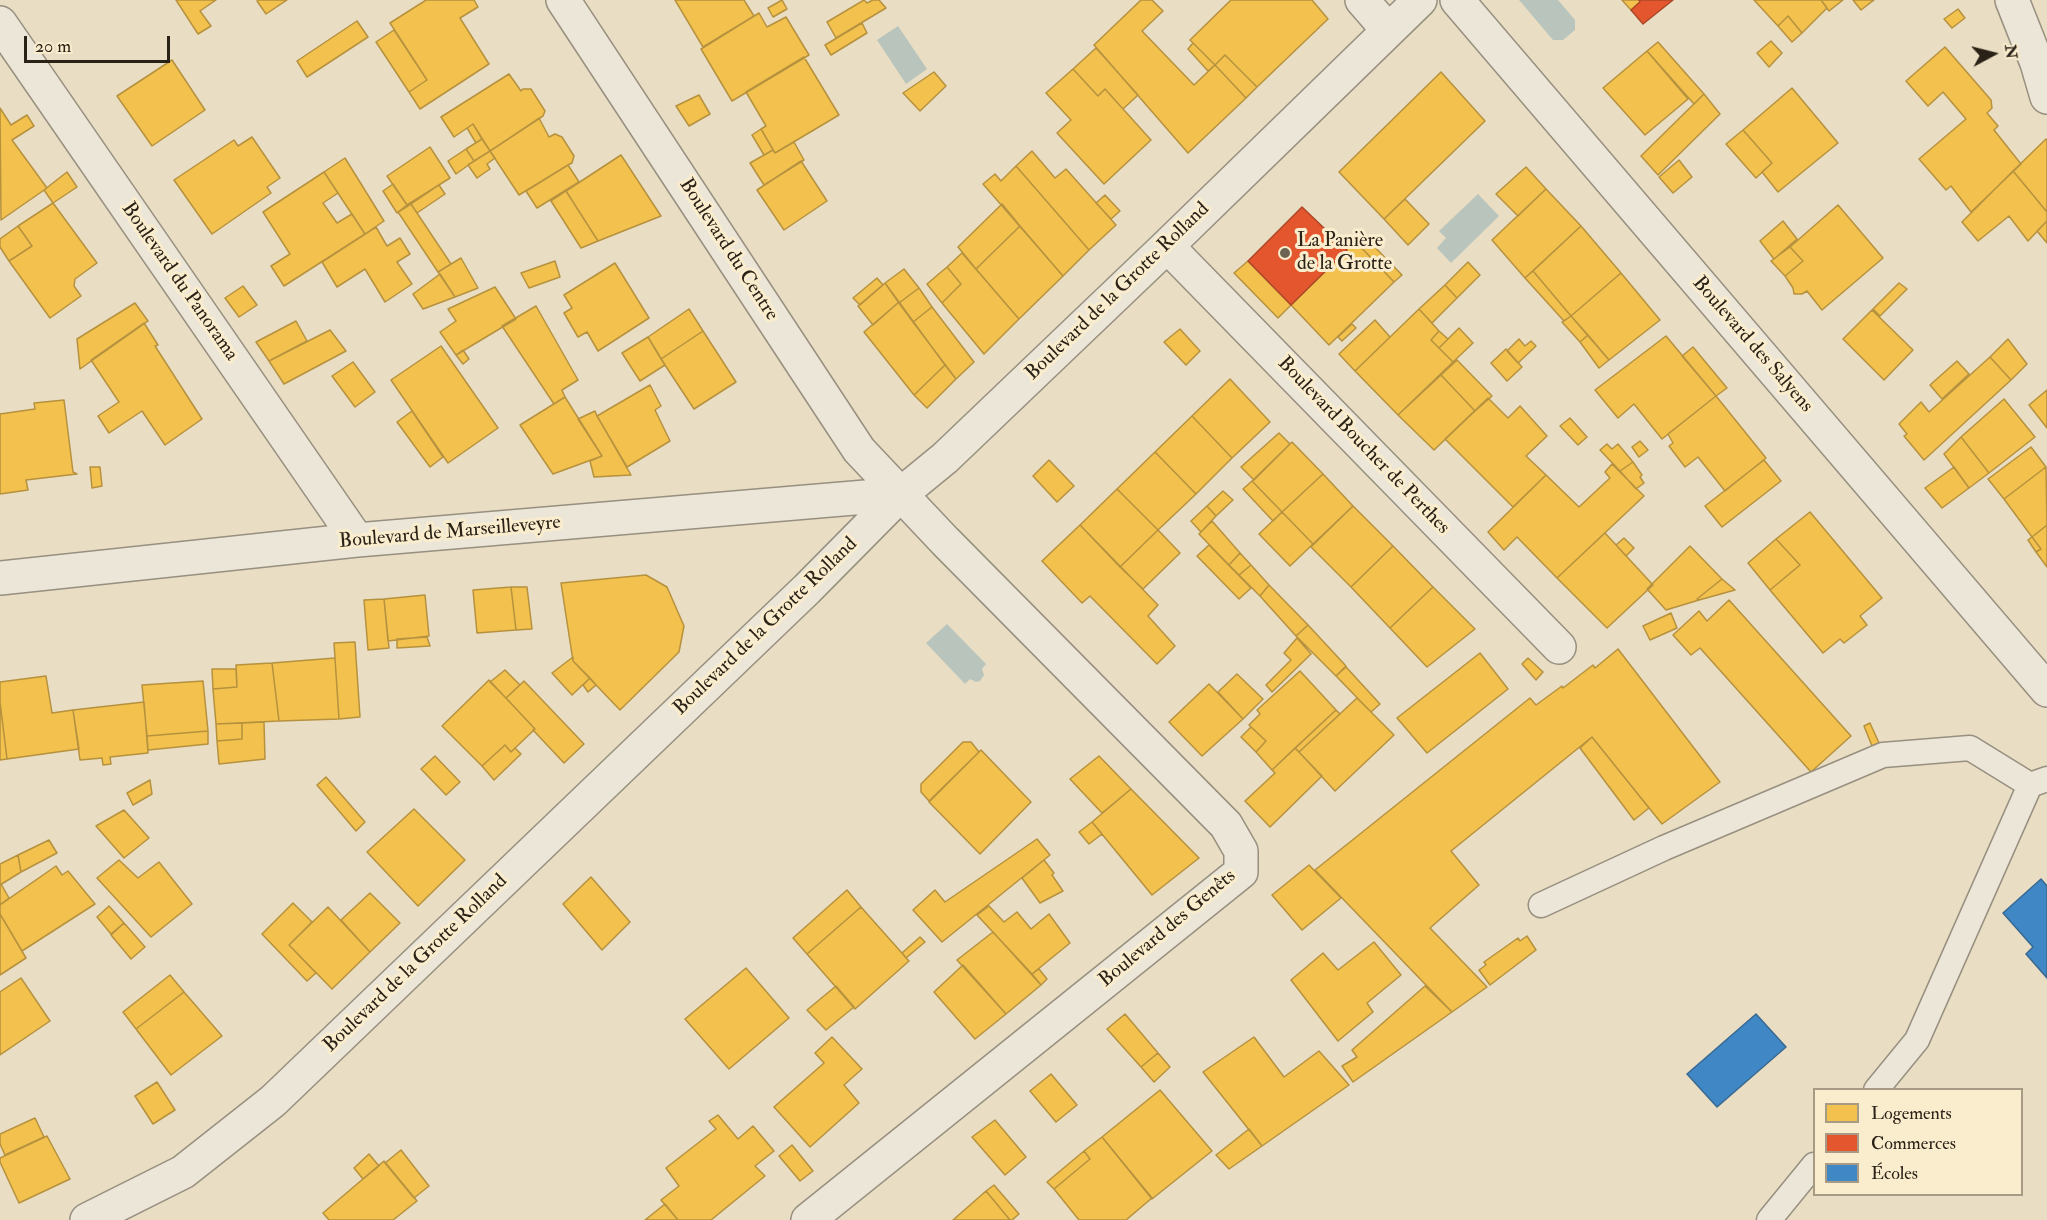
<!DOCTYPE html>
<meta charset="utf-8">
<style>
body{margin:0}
#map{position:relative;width:2047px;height:1220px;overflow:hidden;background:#e9ddc3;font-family:"IM FELL Double Pica",serif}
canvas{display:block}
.legend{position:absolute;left:1813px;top:1088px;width:210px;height:108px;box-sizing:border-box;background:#faedce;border:2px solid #a79b85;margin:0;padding:8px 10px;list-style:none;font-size:18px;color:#2a2117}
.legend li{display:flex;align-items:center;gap:12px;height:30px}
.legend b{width:30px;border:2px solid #a79b85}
.north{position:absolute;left:1963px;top:24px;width:60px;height:60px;-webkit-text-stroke:4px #faedce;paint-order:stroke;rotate:83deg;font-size:16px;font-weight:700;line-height:24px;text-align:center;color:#2a2117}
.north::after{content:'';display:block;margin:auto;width:21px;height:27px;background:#2a2117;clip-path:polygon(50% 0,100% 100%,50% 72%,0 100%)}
.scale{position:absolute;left:24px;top:36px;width:146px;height:27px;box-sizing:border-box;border:3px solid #2a2117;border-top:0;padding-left:8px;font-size:18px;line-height:21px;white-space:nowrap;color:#2a2117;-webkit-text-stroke:4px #faedce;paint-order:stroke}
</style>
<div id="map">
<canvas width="2047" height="1220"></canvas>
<ul class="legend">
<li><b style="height:16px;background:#f2c14e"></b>Logements</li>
<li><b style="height:16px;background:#e4572e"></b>Commerces</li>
<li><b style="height:16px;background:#3f88c5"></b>Écoles</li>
</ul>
<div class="north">N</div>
<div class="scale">20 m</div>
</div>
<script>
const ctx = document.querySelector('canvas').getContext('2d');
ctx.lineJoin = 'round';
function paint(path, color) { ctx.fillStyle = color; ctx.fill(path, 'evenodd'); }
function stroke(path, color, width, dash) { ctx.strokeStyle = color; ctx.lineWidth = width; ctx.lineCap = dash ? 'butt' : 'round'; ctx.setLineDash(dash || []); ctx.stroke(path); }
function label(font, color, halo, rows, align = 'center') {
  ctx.font = font + ' "IM FELL Double Pica",serif'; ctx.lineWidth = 6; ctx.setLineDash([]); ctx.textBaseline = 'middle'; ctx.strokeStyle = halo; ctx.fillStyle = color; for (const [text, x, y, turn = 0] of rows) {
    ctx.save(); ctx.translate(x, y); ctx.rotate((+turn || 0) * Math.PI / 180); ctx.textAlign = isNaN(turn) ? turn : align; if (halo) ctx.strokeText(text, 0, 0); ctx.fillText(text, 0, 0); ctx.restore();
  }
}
paint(new Path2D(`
 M1519,0H1558L1575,20V30L1563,40H1553Z
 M898,26L927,69L906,84L877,40Z
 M1478,194L1499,216L1451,263L1437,248L1446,238L1439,231Z
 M947,624L986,664L982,669L984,675L980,681L976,682L970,679L965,684L926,643Z`), '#b9c5bc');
const homes = new Path2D(`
 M176,0H216L200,11L211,26L198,34Z
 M258,0H287L266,14L257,1Z
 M426,0H474L478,7L460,18L489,64L420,109L409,92L427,80L390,23Z
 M675,0H744L754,16L703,47Z
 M782,0L787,9L773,17L768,8Z
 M864,0L867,3L873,0H879L886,8L836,38L827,22Z
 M1141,0H1152L1163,11L1142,31L1194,85L1215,65L1246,98L1188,153L1094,45Z
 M1231,0H1312L1328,19L1257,87L1225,55L1215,65L1190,40Z
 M1622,0H1639L1640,2L1631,10Z
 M1754,0H1821L1827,8L1802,33L1788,16L1778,26Z
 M1821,0H1843L1829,11Z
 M1853,0H1874L1861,10Z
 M1958,9L1965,18L1952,28L1944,19Z
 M759,13L767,27L786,17L809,55L732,101L701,49Z
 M1788,16L1802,33L1792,42L1778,26Z
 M357,21L368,37L307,77L297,61Z
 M862,23L867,33L831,55L825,45Z
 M394,30L427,80L409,92L376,42Z
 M1771,41L1782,53L1769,67L1757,53Z
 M1658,42L1704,94L1694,104L1647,51Z
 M1193,43L1215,65L1208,71L1188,49Z
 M1945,47L1991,100L1992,108L1987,113L1998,126L1994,130L2021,164L1971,212L1951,186L1946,190L1919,159L1966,119L1943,92L1928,106L1906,81Z
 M1096,48L1138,95L1123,109L1105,89L1098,96L1073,69Z
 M1647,51L1688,99L1645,135L1603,88Z
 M1225,55L1257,87L1246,98L1215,65Z
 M804,57L839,115L775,153L761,129L766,126L746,92Z
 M172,60L205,110L152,146L117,96Z
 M1073,69L1098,96L1105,89L1151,140L1104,184L1057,133L1071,120L1046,93Z
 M934,72L946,86L920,111L903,93Z
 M1441,72L1485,121L1384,219L1339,172Z
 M509,74L521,91L523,89H531L545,111L543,116L490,151L473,124L454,137L441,117Z
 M1792,88L1838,143L1778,192L1762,172L1772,163L1743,130Z
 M1704,94L1720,114L1658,175L1641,156Z
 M699,95L710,114L689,126L676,106Z
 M0,108L11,125L27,115L34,126L12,140L47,188L1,220Z
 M539,118L549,137L555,134L562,137L574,156L572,163L568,165L519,195L490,151Z
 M473,124L482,139L476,143L467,128Z
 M761,129L773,150L764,155L752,135Z
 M1743,130L1772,163L1756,178L1726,144Z
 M252,137L280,178L267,187L271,193L212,234L174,180L234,140L238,146Z
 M482,139L490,151L474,161L466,149Z
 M2046,139L2047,140V212L2013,171Z
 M794,142L804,160L764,185L750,163L773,150L775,153Z
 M430,147L450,178L407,205L387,176Z
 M466,149L474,161L456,174L448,161Z
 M490,151L495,158L487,164L490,169L477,178L468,165Z
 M1032,151L1055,178L1066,169L1116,225L1089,250L1016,166Z
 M621,155L661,216L598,241L566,191Z
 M345,158L384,221L365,234L324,172Z
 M1679,160L1692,177L1673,193L1659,177Z
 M801,161L827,201L784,230L757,190Z
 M568,165L579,182L537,208L526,191Z
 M1016,166L1089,250L1063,276L983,184L995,174L1001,181Z
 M1526,167L1546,189L1518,216L1496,194Z
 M2013,171L2047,212V221L2028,241L2009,216L1978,241L1962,222Z
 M67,172L77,187L53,203L44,190Z
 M324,172L338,193L323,203L337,223L352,214L365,234L284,286L271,266L290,254L263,212Z
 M393,184L407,205L397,213L383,191Z
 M439,185L445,194L417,213L411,204Z
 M1546,189L1581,226L1525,278L1492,240Z
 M566,191L598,241L581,248L551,201Z
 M1105,195L1120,211L1111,219L1096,203Z
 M1405,199L1429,224L1408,245L1384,219Z
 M53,203L97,263L75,279L74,286L81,296L50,318L9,261L32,246L18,226Z
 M411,204L451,264L438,272L398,212Z
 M1002,204L1020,226L976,269L958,247Z
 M1838,205L1883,258L1822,310L1807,291L1802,294H1794L1793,288L1785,276L1803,261L1790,247Z
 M1783,221L1797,239L1774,259L1760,241Z
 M2047,221V243L2037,231Z
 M18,226L32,246L9,261L0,247V239Z
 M1020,226L1063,276L1019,319L976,269Z
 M1581,226L1621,273L1571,316L1533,271Z
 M376,227L387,246L400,238L410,254L397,262L412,284L385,302L365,269L337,287L322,262Z
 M1361,233L1402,275L1394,282L1354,240Z
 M1354,240L1394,282L1329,345L1291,305L1347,250L1345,248Z
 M1790,247L1803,261L1785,276L1771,261Z
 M962,253L1019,319L984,354L942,303L961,284L947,267Z
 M461,258L478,288L455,297L438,272Z
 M555,261L560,277L529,288L521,273Z
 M1248,261L1291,305L1278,318L1234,273Z
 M1468,262L1480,275L1457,298L1445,285Z
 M615,263L649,318L598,351L587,332L578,337L564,313L572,308L564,295Z
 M947,267L961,284L942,303L927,284Z
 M904,269L919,288L899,303L885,283Z
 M1533,271L1571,316L1564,321L1525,278Z
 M1621,273L1660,320L1609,360L1571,316Z
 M440,274L455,297L423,309L413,294Z
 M877,278L883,285L860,305L853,298Z
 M885,283L899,302L873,325L858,306Z
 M1899,283L1907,289L1880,316L1873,309Z
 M1445,285L1457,298L1432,323L1419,309Z
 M243,286L257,305L239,317L225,298Z
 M495,287L516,319L456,355L440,332L456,321L448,309Z
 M919,288L932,307L913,322L899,303Z
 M899,302L945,365L914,395L864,332Z
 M135,303L148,321L80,369L77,339Z
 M536,306L578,380L562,390L565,397L554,404L502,326Z
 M932,307L974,362L956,379L913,322Z
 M689,309L703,331L661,359L648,337Z
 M1419,309L1439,331L1431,340L1453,362L1398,415L1355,371Z
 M1872,310L1913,350L1884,380L1843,339Z
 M1571,316L1588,335L1580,342L1562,322Z
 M1375,320L1390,337L1355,371L1339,354Z
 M296,321L307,341L269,361L256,342Z
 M144,323L158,345L155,346L202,419L165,445L142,411L109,433L98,416L119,402L91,360Z
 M1352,324L1356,328L1342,341L1338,337Z
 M1459,328L1473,343L1453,362L1439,348Z
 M1180,329L1200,351L1186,365L1164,342Z
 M330,330L346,351L284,384L269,361Z
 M703,331L736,382L694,409L661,359Z
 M1439,331L1448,339L1439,348L1431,340Z
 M1588,335L1609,360L1599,368L1580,342Z
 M1666,336L1716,396L1662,439L1634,404L1618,418L1595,390Z
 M648,337L665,365L640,381L622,353Z
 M1519,339L1525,346L1531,341L1536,346L1518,363L1507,351Z
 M2008,339L2027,364L2011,380L1990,357Z
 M441,346L498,428L448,463L391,380Z
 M1693,347L1727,388L1716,396L1682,356Z
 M1506,349L1522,367L1507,381L1491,363Z
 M463,350L469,359L463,364L456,355Z
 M1990,357L2011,380L1924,460L1904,436L1907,434L1899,424L1921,402L1929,412Z
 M1457,360L1492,396L1475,411L1441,375Z
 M1957,361L1969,374L1942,399L1930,385Z
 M353,362L375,392L355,407L332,376Z
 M945,365L956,379L927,408L914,395Z
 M1441,375L1475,411L1434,450L1398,415Z
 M1230,379L1270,422L1232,458L1192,416Z
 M650,385L661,406L655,410L670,441L627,467L597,416Z
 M2047,390V428L2029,405Z
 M1716,396L1766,458L1725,491L1698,457L1685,467L1669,446L1673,443L1668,434Z
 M565,397L602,456L553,474L520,425Z
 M1488,398L1508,418L1520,406L1547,436L1526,456L1546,475L1513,507L1445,439Z
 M2004,399L2035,437L1989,473L1961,437Z
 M64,400L73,472L77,474L26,480L28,490L0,494V414L35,409L34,403Z
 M412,411L443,457L430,467L397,422Z
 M595,411L597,416L631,475L594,477L590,461L602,456L578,419Z
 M1192,416L1232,458L1196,494L1155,452Z
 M1570,418L1587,437L1578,445L1560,426Z
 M1279,433L1290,444L1254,480L1241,467Z
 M1961,437L1989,473L1969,488L1944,454Z
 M1640,441L1648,450L1639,457L1632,447Z
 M1292,442L1323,474L1282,512L1252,481Z
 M1607,444L1612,449L1618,444L1633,462L1620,471L1600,450Z
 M2031,447L2046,467L2004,499L1988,479Z
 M1155,452L1196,494L1158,530L1117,489Z
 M1049,460L1074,486L1057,502L1033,476Z
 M1764,460L1781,481L1722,527L1705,506Z
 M1633,462L1642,475L1640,477L1644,483L1636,489L1620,471Z
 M1612,464L1644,496L1557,578L1517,537L1504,550L1488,532L1546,475L1579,507L1610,478L1605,472Z
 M90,467H100L102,486L92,488Z
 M1954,467L1969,488L1942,508L1925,488Z
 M2046,467L2047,525L2032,537L2004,499Z
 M1323,474L1353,506L1313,544L1282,512Z
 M1252,481L1282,512L1273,521L1243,489Z
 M1117,489L1158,530L1120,567L1080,525Z
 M1223,491L1233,500L1216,516L1207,506Z
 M1207,506L1216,516L1201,532L1191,521Z
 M1353,506L1393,546L1351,587L1311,547Z
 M1282,512L1313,544L1290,566L1259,534Z
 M1810,512L1882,598L1860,616L1867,625L1844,643L1840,639L1823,653L1770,590L1800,565L1776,539Z
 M1212,521L1240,553L1229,565L1199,534Z
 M1080,525L1158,605L1148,616L1175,646L1157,664L1090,596L1082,603L1042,561Z
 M2047,525V567L2036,552L2041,549L2032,537Z
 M1158,530L1180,553L1143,589L1120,567Z
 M1605,533L1653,585L1607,628L1557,578Z
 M2032,537L2041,549L2036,552L2028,540Z
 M1624,538L1634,548L1626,556L1616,545Z
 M1776,539L1800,565L1770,590L1748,563Z
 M1209,545L1251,588L1239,599L1197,556Z
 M1393,546L1433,587L1390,628L1351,587Z
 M1690,546L1722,579L1697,599L1699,600L1666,610L1647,589Z
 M1240,553L1251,565L1239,575L1229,565Z
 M1251,565L1269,585L1260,596L1239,575Z
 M646,575L667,587L684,626L679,652L620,710L573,661L561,583Z
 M1722,579L1735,590L1699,600L1697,599Z
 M1269,585L1308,625L1296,636L1260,596Z
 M511,587L516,630L477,633L473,590Z
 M511,587H527L532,629L516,630Z
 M1433,587L1475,629L1427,667L1390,628Z
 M425,595L429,636L388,641L384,599Z
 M384,599L389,648L368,650L364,600Z
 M1729,600L1851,736L1811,772L1700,648L1691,655L1673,635L1699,611L1707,621Z
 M1671,613L1677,628L1650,640L1643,626Z
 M1308,625L1346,666L1336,676L1296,636Z
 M427,637L430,646L397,648V639Z
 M1297,638L1311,654L1272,692L1266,685L1291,660L1284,653Z
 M355,642L360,717L339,719L334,643Z
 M1618,649L1720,782L1662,824L1592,737L1451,851L1479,885L1430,928L1487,987L1452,1012L1315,870L1530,698L1536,705L1562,686L1563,688L1593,665L1595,668Z
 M1480,653L1508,689L1427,753L1397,718Z
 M573,657V661L590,678L572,695L552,673Z
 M335,658L339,719L279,721L272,663Z
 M1528,658L1543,672L1536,680L1522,664Z
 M272,663L279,721L216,724L213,689L237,687L236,665Z
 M1346,667L1380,704L1371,712L1336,676Z
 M212,669H236L237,687L213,689Z
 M505,670L520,685L506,698L490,682Z
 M1300,671L1336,710L1272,770L1256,752L1266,741L1249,725L1260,714L1257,710Z
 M1237,674L1263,699L1243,719L1218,692Z
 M46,676L52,713L73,710L79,749L7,759L0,702V682Z
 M590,678L596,685L588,692L583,685Z
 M489,680L535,729L511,752L505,745L482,766L442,726Z
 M203,681L208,731L147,736L142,685Z
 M524,681L584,744L564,763L533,730L535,729L506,698Z
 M1209,684L1243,719L1202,756L1169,722Z
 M1357,698L1394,735L1335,791L1299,752Z
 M0,702L7,759L0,760Z
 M144,702L148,753L110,757L111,764L103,765L102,758L80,760L73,710Z
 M1336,710L1340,714L1299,752L1295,748Z
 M264,722L265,759L219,764L217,741L242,739V723Z
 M242,723V739L217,741L216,724Z
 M1870,723L1879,743L1872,746L1864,726Z
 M1251,727L1266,741L1256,752L1241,737Z
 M208,731V744L148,750L147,736Z
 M1592,737L1649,808L1634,820L1580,748Z
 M963,742H971L979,752L929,801L921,792V784Z
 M505,745L511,752L515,748L521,754L494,780L482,766Z
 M1295,748L1322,776L1270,827L1245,801L1275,773L1272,770Z
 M981,750L1031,802L980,854L929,802Z
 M435,756L460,782L446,795L421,769Z
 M1099,756L1131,789L1102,813L1070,779Z
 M326,777L365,822L356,831L317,785Z
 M150,780L152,794L133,805L127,793Z
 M1131,789L1199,858L1152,895L1092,822Z
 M414,809L465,860L418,906L367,852Z
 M124,810L149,838L124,858L96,826Z
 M1092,822L1102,834L1089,844L1079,832Z
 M1037,839L1050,855L942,942L913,910L935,890L945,902Z
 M49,840L57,853L21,872L18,855Z
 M18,855L21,872L0,885V864Z
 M119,860L138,878L159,862L192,904L151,937L97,878Z
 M1044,860L1054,873L1052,875L1063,891L1040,903L1022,878Z
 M1309,865L1341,898L1302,930L1272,895Z
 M56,866L62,875L68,871L95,904L22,951L0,914V905Z
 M591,877L630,922L602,950L563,904Z
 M1,884L9,898L0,905V885Z
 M847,890L861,907L807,954L793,938Z
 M370,893L400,923L370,952L341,920Z
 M293,903L312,922L289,945L316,973L307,981L262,934Z
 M109,906L124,923L111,934L97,917Z
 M989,906L1004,922L1017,912L1031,929L1049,914L1070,943L1032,974L977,915Z
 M328,907L370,952L332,989L289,945Z
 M861,907L909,961L855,1009L807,954Z
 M0,914L26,958L0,975Z
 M124,923L145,947L131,959L111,935Z
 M993,932L1041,985L1006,1014L957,960Z
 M1527,936L1536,950L1490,985L1479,970L1486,965L1484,962L1518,938L1520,941Z
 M920,937L925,942L906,958L902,953Z
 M1374,942L1401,975L1367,1003L1373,1012L1338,1041L1291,980L1323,953L1338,970Z
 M963,965L1006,1014L975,1039L934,992Z
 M746,968L789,1018L729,1069L685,1019Z
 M1039,969L1047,979L1041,985L1032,974Z
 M170,975L184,992L136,1029L123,1012Z
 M21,978L50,1021L0,1055V992Z
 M836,986L854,1007L826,1030L807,1010Z
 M1425,986L1452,1012L1353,1082L1342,1066L1357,1057L1352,1050Z
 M184,992L222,1036L171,1075L136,1029Z
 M1125,1014L1158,1053L1141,1067L1107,1029Z
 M832,1037L862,1069L844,1085L859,1103L810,1147L774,1107L824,1063L815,1053Z
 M1254,1037L1284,1077L1319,1051L1349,1085L1262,1146L1203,1072Z
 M1158,1053L1170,1067L1154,1082L1141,1067Z
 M1051,1074L1077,1105L1056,1122L1030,1091Z
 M157,1082L175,1110L153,1124L135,1096Z
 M1160,1090L1212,1151L1152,1199L1102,1137Z
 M718,1115L738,1139L753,1126L774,1151L755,1166L765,1176L711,1220H678L661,1200L679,1186L666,1168L716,1129L709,1121Z
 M35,1118L44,1137L5,1155L0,1144V1134Z
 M995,1120L1026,1157L1005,1175L972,1137Z
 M1249,1129L1262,1146L1229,1169L1216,1155Z
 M47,1136L70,1179L19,1203L0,1162V1158Z
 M1102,1137L1152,1198L1126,1220H1079L1054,1189L1090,1159L1084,1151Z
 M792,1145L813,1171L800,1181L779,1156Z
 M401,1150L429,1186L414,1198L385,1163Z
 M1084,1151L1090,1159L1054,1189L1047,1182Z
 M369,1154L379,1166L363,1179L354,1168Z
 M384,1161L417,1201L393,1220H329L323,1213Z
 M994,1185L1019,1214L1012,1220H1010L986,1191Z
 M986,1191L1010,1220H953Z
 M665,1204L678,1220H645Z`);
paint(homes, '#f2c14e');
stroke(homes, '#b6913e', 1.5);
const shops = new Path2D(`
 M1639,0H1673L1643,24L1631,10L1640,2Z
 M1302,207L1347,250L1291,305L1248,261Z`);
paint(shops, '#e4572e');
stroke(shops, '#ac4727', 1.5);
const schools = new Path2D(`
 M2041,879L2047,886V978L2026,954L2033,947L2003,913Z
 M1756,1014L1786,1047L1717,1107L1687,1074Z`);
paint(schools, '#3f88c5');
stroke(schools, '#396991', 1.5);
const lane = new Path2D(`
 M1541,905L1664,848L1883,755L1970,748L2030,785
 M1876,1090L1917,1040L2030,785L2047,779
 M1769,1220L1814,1165`);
const street = new Path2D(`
 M563,0L859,450L945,541L1226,825L1241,851V872L808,1220
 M1362,0L1388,30
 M1457,0L2047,690
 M2012,0L2037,63L2047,97
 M0,23L357,540
 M1167,246L1559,647
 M0,578L357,540L901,494
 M87,1220L183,1172L273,1101L807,589L901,494L945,458L1167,246L1420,0`);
stroke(lane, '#978f7f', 27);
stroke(street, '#978f7f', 36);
stroke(lane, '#ece6d8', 24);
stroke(street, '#ece6d8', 33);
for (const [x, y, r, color] of [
 [1285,253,6,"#6d6353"]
]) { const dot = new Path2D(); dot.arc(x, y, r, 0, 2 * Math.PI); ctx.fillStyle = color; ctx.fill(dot); stroke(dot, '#faedce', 2); }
label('20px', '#2a2117', '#faedce', [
 ["La Panière",1297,242],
 ["de la Grotte",1297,265]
], 'left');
label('20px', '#2a2117', '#faedce', [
 ["Boulevard du Centre",728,250,57],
 ["Boulevard du Panorama",179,282,55],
 ["Boulevard de la Grotte Rolland",1118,292,-44],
 ["Boulevard des Salyens",1752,345,49],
 ["Boulevard Boucher de Perthes",1363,446,46],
 ["Boulevard de Marseilleveyre",450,533,-5],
 ["Boulevard de la Grotte Rolland",766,627,-44],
 ["Boulevard des Genêts",1168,929,-40],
 ["Boulevard de la Grotte Rolland",416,964,-44]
]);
</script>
